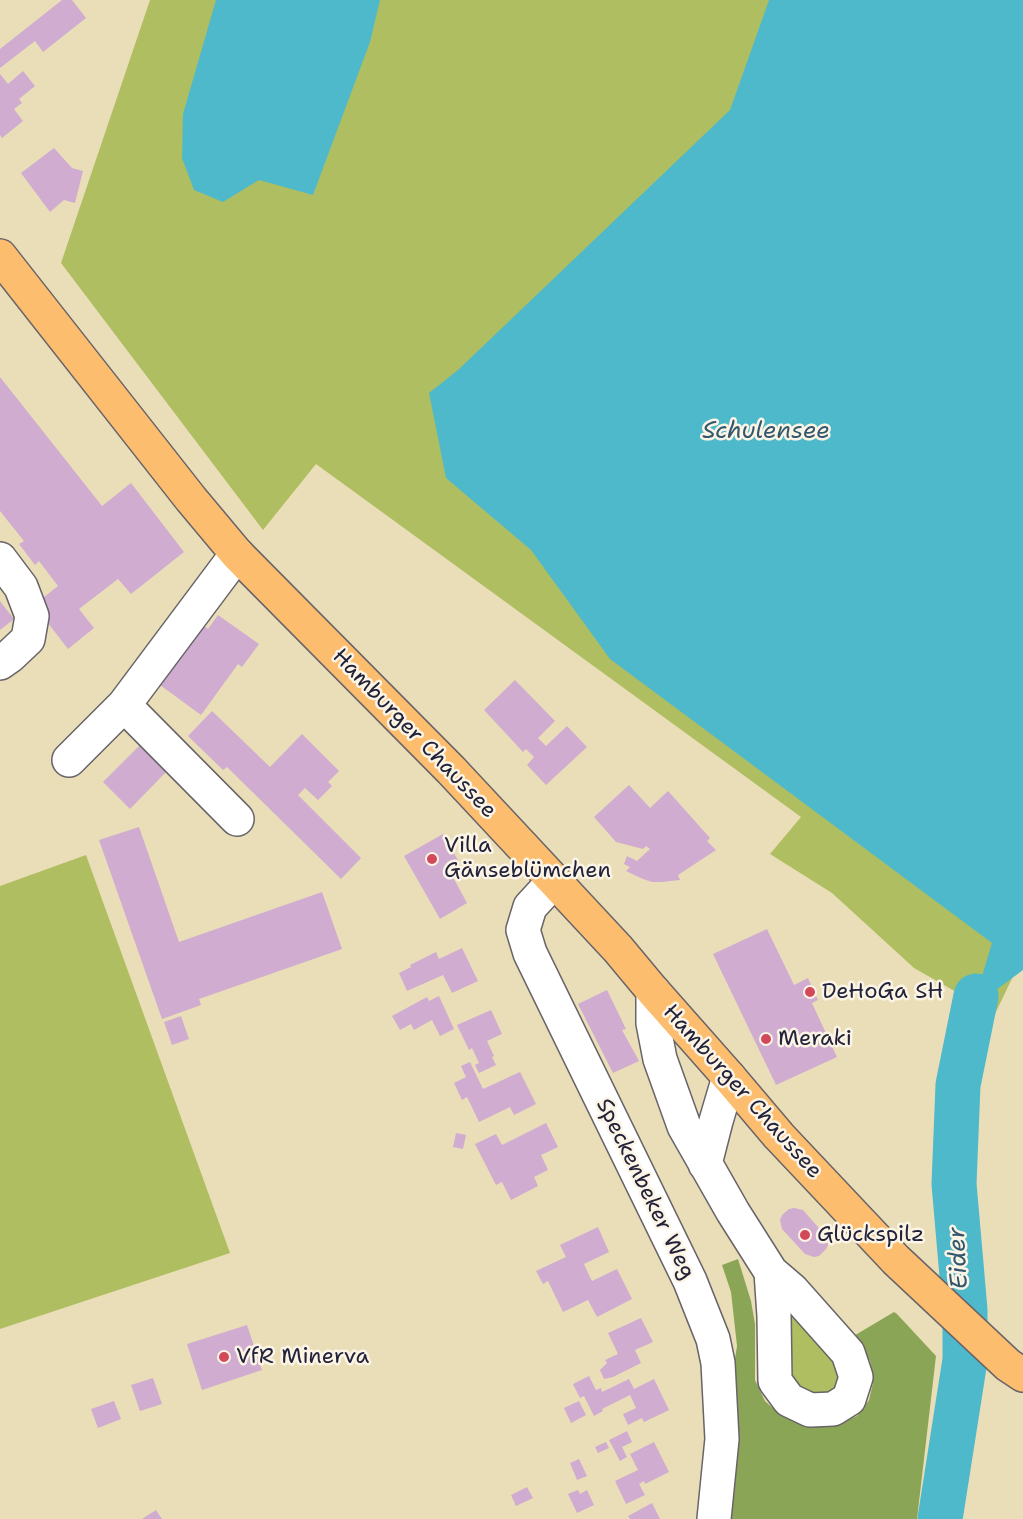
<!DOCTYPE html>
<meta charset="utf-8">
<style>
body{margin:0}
canvas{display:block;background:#eadeb9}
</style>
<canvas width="1023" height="1519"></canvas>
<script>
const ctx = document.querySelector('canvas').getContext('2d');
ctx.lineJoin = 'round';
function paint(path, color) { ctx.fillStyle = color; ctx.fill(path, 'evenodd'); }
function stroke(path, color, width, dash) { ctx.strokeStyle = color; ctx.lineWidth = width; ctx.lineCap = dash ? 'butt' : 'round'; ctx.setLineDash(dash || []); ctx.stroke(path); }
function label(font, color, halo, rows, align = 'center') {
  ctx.font = font + ' "Shantell Sans",sans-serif'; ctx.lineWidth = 5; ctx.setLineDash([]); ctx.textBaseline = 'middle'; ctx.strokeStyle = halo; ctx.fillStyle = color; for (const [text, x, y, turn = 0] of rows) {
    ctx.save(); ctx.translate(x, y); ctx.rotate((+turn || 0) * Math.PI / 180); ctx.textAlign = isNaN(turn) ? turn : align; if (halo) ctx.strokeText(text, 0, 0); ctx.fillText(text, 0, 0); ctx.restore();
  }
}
paint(new Path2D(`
 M150,0H1023V970L1017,968L995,1014L914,968L832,893L770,854L801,817L316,464L263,530L61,263Z
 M86,855L230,1253L0,1329V886Z
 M790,1309L839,1359L840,1385C819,1400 811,1394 791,1382Z`), '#afbe61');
paint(new Path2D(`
 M738,1259L751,1301L755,1324V1380L765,1401L777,1412L794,1422L814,1425H837L857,1416L869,1400L873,1383L870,1361L852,1337L894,1312L897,1314L936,1356L917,1519H728L732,1377L737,1346L731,1292L722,1265Z`), '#8ba557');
paint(new Path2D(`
 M216,0H380L370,42L313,195L259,180L223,202L194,190L182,158L183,114Z
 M769,0H1023V970L984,999L976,996L992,943L610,659L531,550L446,478L429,393L458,370L730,110Z`), '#4fb9cc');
stroke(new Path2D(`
 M940,1519L965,1360V1310L954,1184L958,1085L976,996`), '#4fb9cc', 45);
paint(new Path2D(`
 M62,0H72L86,18L43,52L35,41L0,68V49Z
 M23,71L35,86L19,99L22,103L14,109L23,121L2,138L0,135V74L8,84Z
 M54,148L72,168L83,171L75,203L64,200L50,212L21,173Z
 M0,377L102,506L131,483L184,552L131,594L118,579L79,609L94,628L68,649L34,605L58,586L39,561L35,565L19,544L24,541L0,511Z
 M0,601L14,619L0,630Z
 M218,615L259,644L242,667L238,664L201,715L160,685L203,625L208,629Z
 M515,680L555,721L538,738L546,746L567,726L587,747L546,785L527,765L534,757L526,749L523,752L484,710Z
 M212,711L270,767L302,734L339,771L328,782L332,786L318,800L305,788L298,795L361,858L341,879L227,767L223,770L188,736Z
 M144,741L170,768L130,809L103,782Z
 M629,785L650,808L668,791L710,838L707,841L716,850L678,875L680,880L661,882H652L643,879L626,871L630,867L624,864L627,856L637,861L650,849L646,846L643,849L616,842L594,817Z
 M139,827L179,942L322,892L342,949L199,999L201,1005L162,1019L99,840Z
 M443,834L459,862L448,868L467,903L440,919L404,856Z
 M767,929L794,985L808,978L818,1000L812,1003L837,1057L776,1085L713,954Z
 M462,948L478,981L452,993L443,975L407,991L399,973L411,967L410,965L436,952L439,959Z
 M607,990L626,1029L622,1030L639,1061L613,1073L578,1004Z
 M439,996L454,1029L440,1036L432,1020L414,1030L411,1024L400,1030L392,1016L427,997L429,1001Z
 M491,1010L502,1034L487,1041L494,1056L492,1057L496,1065L479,1073L475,1065L479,1063L472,1048L469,1050L457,1025Z
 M181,1016L189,1039L172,1045L164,1022Z
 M470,1062L483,1089L520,1072L536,1104L514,1115L510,1107L479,1122L467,1097L462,1100L454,1083L466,1077L461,1066Z
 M546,1123L558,1147L541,1155L548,1170L534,1177L538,1186L511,1200L502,1182L496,1185L475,1144L496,1134L502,1145Z
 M456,1133L466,1135L463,1149L453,1147Z
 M794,1208L803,1210L826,1236L828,1245L826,1249L819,1256L814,1257L805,1254L782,1229L780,1220L782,1215L789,1209Z
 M598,1227L609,1252L584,1264L588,1273L592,1281L617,1269L632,1299L597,1317L588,1300L563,1312L548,1281L543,1284L536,1271L566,1257L560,1245Z
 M641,1318L653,1342L635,1350L641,1363L613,1377L604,1379L600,1370L607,1363L605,1360L618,1354L608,1333Z
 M247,1325L262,1370L202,1390L187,1344Z
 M589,1376L596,1390L601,1388L602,1392L629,1379L634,1389L654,1379L669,1410L644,1422L642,1418L628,1425L623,1414L636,1408L630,1395L602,1409L603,1411L594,1416L584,1396L580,1398L573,1384Z
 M153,1378L162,1404L140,1411L131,1385Z
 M114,1401L121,1419L98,1428L91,1409Z
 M579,1401L586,1415L571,1423L564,1408Z
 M627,1431L632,1442L622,1447L627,1457L620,1461L609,1440Z
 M606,1442L609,1448L598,1453L595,1447Z
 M654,1442L669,1472L645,1484L644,1481L639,1484L645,1495L626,1504L615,1481L638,1470L630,1454Z
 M579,1459L587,1476L577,1480L570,1463Z
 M527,1487L533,1498L516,1506L511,1495Z
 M578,1490L580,1494L587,1490L594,1505L577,1513L568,1494Z
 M652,1503L660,1519H630L628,1516Z
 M156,1510L162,1519H142Z`), '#cfacd0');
const minor = new Path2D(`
 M0,559L21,587L32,616L28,639L10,656L0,663
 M124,705L237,819
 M69,760L124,705L237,554
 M554,881L530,907L523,930L530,953L690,1281L713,1339L718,1363L722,1439L714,1519
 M653,991V1023L660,1059L684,1126L733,1212L771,1272
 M705,1164L716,1121L729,1077
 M771,1272L792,1290L848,1353L856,1377L849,1399L833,1409L810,1410L789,1400L775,1381L774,1316Z`);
const major = new Path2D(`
 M0,256L191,499L237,554L451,770L522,846L618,949L653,991L729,1077L779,1136L896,1260L1008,1365L1023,1375`);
stroke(minor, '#686467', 36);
stroke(major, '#686467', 36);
stroke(minor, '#fff', 33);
stroke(major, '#fcbd6f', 33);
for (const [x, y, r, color] of [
 [432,859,6,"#d1495b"],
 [810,992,6,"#d1495b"],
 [766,1039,6,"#d1495b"],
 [805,1235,6,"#d1495b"],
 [224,1357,6,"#d1495b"]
]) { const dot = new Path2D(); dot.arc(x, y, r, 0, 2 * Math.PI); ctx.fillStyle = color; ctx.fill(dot); stroke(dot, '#fcf5e5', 2); }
label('22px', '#22223b', '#fcf5e5', [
 ["Hamburger Chaussee",414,734,46],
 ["Hamburger Chaussee",742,1092,48],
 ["Speckenbeker Weg",645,1189,64]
]);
label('22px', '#22223b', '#fcf5e5', [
 ["Villa",444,846],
 ["Gänseblümchen",444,871],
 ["DeHoGa SH",822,992],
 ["Meraki",778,1039],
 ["Glückspilz",817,1235],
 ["VfR Minerva",236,1357]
], 'left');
label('italic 24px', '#32576e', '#fcf5e5', [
 ["Schulensee",766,432],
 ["Eider",959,1258,-93]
]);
</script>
